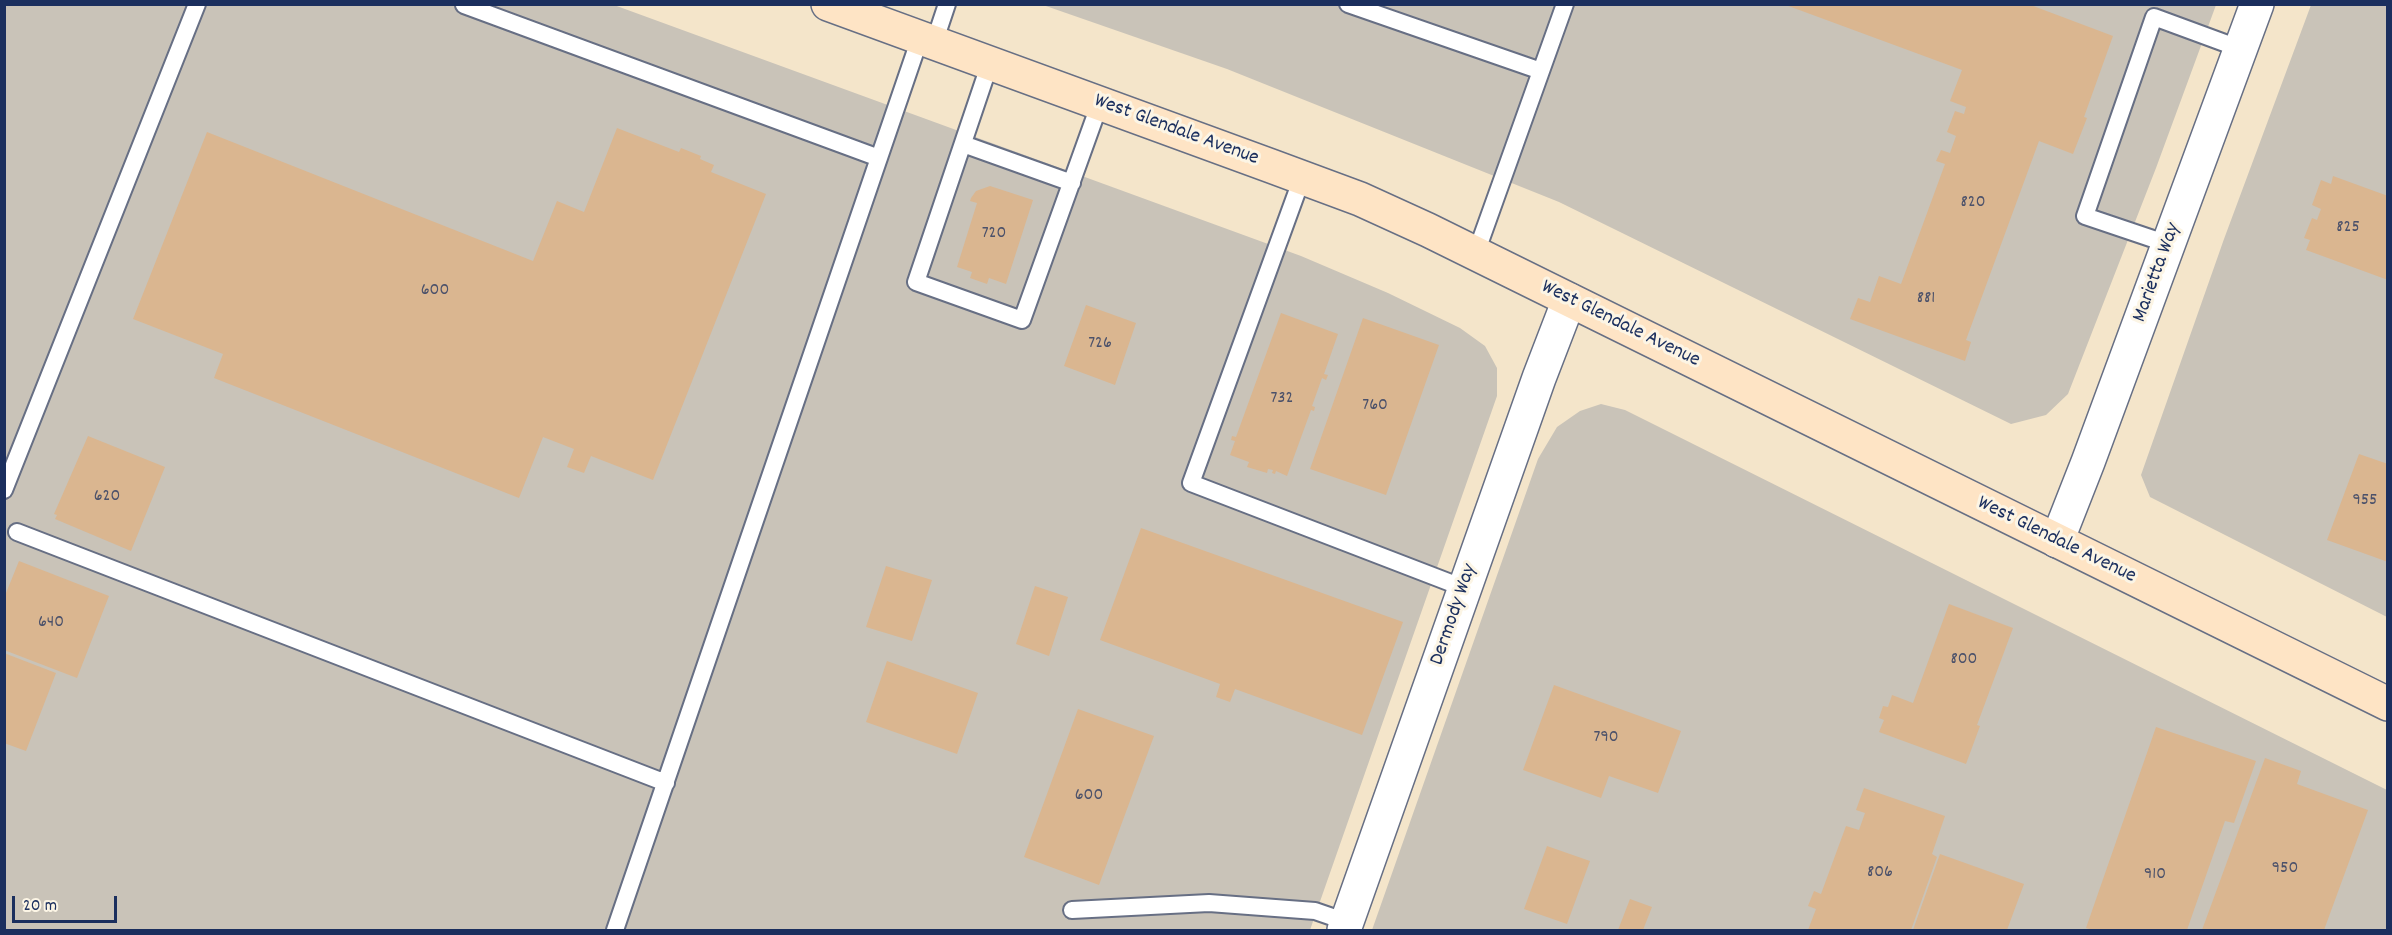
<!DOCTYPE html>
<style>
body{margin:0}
#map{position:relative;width:2392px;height:935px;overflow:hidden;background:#f4e5ca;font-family:Dekko,sans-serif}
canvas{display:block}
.frame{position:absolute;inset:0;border:6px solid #1b2f5e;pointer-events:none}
.scale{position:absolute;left:12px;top:896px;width:105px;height:27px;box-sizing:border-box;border:3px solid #1b2f5e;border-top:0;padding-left:8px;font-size:18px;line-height:21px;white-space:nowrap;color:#1b2f5e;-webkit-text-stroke:4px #fcf5e5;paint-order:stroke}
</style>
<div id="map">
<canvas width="2392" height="935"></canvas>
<div class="frame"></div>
<div class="scale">20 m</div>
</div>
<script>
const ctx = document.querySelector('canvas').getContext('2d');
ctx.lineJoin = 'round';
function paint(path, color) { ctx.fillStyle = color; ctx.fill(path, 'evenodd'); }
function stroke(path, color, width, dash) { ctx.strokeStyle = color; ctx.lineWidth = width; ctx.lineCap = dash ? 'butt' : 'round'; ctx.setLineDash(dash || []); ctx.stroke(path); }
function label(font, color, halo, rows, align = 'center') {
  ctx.font = font + ' Dekko,sans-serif'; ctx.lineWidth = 6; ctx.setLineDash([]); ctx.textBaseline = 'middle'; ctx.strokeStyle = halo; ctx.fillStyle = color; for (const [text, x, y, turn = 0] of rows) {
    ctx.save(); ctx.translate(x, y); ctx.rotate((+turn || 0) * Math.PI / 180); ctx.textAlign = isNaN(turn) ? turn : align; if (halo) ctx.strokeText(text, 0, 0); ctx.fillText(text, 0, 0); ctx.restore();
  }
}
paint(new Path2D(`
 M4,5H614L1301,256L1388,293L1460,328L1485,346L1497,368V396L1310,930H5Z
 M1043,5H2216L2156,168L2068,394L2046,415L2011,424L1559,202L1227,69Z
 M2311,5H2387V617L2150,497L2141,475L2224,239Z
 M1601,404L1625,410L2387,790V930H1372L1538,459L1557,427L1580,411Z`), '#c9c3b8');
paint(new Path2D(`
 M1783,4H2028L2113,36L2084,117L2087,118L2073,154L2039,141L1966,340L1971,342L1965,361L1850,319L1858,298L1870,302L1879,276L1901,284L1945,164L1936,161L1941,150L1950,153L1956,136L1947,132L1955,111L1964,114L1966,107L1950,101L1962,70Z
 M617,128L679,152L681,148L701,156L700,159L714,165L711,172L766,194L653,480L591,456L584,473L567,467L574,449L543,437L519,498L214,378L223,354L133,319L207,132L533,261L557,201L584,212Z
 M2333,176L2388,196V280L2306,250L2310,240L2304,238L2312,218L2317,220L2321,209L2312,205L2321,180L2331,184Z
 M990,186L1033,200L1006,284L989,278L987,284L970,278L972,272L957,267L977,203L970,201L971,198L976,191Z
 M1086,305L1136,323L1115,385L1064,366Z
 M1281,313L1338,334L1324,374L1328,375L1326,380L1322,378L1312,406L1315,407L1314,411L1311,410L1287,476L1276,471L1275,474L1272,473L1273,470L1268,469L1267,473L1247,467L1249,462L1230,455L1235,441L1231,440L1232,436L1236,437Z
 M1363,318L1439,345L1386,495L1310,469Z
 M88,436L165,467L131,551L55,519L57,515L54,514Z
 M2359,454L2388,464V562L2327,540Z
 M1141,528L1403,622L1362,735L1235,689L1230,702L1216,697L1220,684L1100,640Z
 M19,561L109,596L77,678L4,650V598Z
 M886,566L932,580L912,641L866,627Z
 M1035,586L1068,597L1049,656L1016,644Z
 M1949,604L2013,628L1977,725L1980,726L1966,764L1879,732L1884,720L1879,718L1883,706L1888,707L1892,695L1913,703Z
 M4,653L56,673L26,751L4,743Z
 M887,661L978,693L957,754L866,722Z
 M1554,685L1681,731L1658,793L1609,776L1601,798L1523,770Z
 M1078,709L1154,736L1099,885L1024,857Z
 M2156,727L2256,761L2234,823L2225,821L2187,930H2093L2086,928Z
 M2265,758L2301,771L2297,784L2368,810L2324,930H2202Z
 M1864,788L1945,816L1932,854L1937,857L1911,930H1808L1816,909L1808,906L1814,891L1821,894L1846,826L1859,830L1865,813L1856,810Z
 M1547,846L1590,861L1567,924L1524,909Z
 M1940,854L2024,884L2007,930H1913Z
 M1630,899L1652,907L1643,930H1618Z`), '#dab690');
const service = new Path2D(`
 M1348,4L1541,71
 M464,5L879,158
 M934,43L947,4
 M990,63L916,282L1022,320L1100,103
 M963,144L1072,183
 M1302,178L1191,483L1464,588
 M2168,244L2085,216L2154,17L2241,49
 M1476,253L1565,4
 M4,490L197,4
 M17,532L666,783
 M1072,910L1209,903L1315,911L1347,922
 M615,930L920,38`);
const minor = new Path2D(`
 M2057,541L2088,462L2257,4
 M1344,930L1539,378L1569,300`);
const secondary = new Path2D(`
 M828,4L1271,166L1360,199L1428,230L2388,704`);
stroke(service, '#676f84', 20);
stroke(minor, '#676f84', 36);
stroke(secondary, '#676f84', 36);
stroke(service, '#fff', 16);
stroke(minor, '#fff', 33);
stroke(secondary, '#fee4c5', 33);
label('18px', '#4b516a', null, [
 ["820",1973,204],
 ["825",2348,229],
 ["720",994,235],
 ["600",435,292],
 ["881",1926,300],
 ["726",1100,345],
 ["732",1282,400],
 ["760",1375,407],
 ["620",107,498],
 ["955",2365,502],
 ["640",51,624],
 ["800",1964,661],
 ["790",1606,739],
 ["600",1089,797],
 ["950",2285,870],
 ["806",1880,874],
 ["910",2155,876]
]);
label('21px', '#1b2f5e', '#fcf5e5', [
 ["West Glendale Avenue",1176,131,20],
 ["Marietta Way",2158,273,-70],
 ["West Glendale Avenue",1620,325,26],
 ["West Glendale Avenue",2056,541,26],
 ["Dermody Way",1455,615,-71]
]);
</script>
